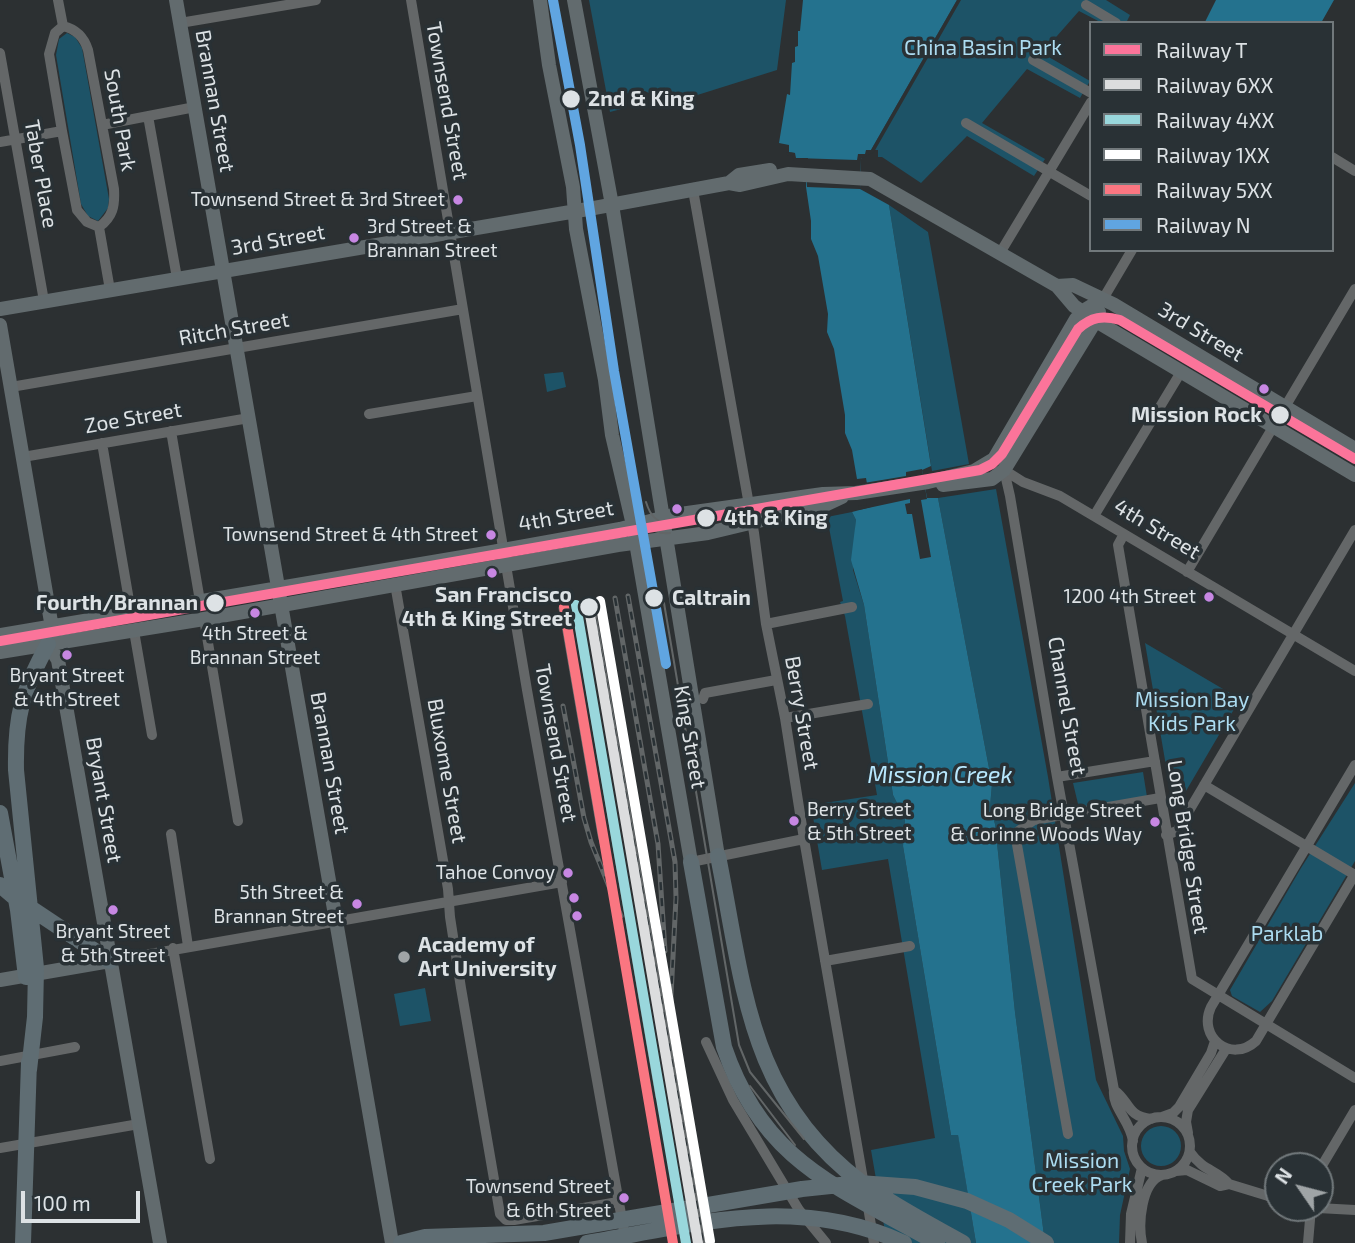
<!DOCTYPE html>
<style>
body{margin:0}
#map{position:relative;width:1355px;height:1243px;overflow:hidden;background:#2c3032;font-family:"Exo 2",sans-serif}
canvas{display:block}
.legend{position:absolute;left:1089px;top:21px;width:245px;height:231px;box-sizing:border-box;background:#293135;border:2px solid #71787b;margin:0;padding:9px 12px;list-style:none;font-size:21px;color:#dde2e5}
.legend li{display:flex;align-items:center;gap:14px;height:35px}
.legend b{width:35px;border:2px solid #71787b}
.north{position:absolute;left:1264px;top:1152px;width:70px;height:70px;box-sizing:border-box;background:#293135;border:2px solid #71787b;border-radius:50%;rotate:305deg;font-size:19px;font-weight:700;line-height:28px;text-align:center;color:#dde2e5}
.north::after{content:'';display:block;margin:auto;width:24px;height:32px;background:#9fa4a6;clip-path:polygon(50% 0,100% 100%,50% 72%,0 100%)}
.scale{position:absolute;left:21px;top:1191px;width:119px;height:32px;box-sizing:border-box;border:4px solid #dde2e5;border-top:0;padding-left:9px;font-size:21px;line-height:24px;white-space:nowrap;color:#dde2e5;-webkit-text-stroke:5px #293135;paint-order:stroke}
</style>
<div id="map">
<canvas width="1355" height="1243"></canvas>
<ul class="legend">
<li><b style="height:9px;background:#fb749a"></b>Railway T</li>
<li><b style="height:9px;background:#dcddde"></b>Railway 6XX</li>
<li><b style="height:9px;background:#99d7dc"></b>Railway 4XX</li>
<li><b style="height:9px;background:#fff"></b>Railway 1XX</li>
<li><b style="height:9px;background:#fa7681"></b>Railway 5XX</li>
<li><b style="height:9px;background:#60a5e1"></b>Railway N</li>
</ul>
<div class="north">N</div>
<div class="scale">100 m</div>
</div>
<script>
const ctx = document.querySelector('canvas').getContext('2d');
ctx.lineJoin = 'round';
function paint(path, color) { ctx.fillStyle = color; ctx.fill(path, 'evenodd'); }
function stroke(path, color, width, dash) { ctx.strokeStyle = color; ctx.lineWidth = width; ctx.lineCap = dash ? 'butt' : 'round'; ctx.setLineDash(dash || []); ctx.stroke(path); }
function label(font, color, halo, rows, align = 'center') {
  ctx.font = font + ' "Exo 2",sans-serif'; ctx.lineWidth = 7; ctx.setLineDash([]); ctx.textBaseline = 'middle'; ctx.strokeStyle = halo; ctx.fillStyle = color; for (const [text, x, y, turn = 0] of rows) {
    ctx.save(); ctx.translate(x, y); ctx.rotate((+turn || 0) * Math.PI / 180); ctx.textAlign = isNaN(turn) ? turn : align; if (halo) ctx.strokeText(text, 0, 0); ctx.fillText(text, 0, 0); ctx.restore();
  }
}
paint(new Path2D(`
 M589,0H786L777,70L691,97L672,101L658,98L645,91L623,94L625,108L610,112Z
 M957,0H1106L1130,15L1126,23H1102L1079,11L1042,53L1090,81L1080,98L1027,69L982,123L1045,159L1034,176L967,136L921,183L882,157H878V150H871Z
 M67,33L75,37L82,48L109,199L108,208L98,221L88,216L81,204L56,55L59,39Z
 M889,205L928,232L969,464L932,471Z
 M563,372L566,387L547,392L544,374Z
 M996,489L1048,777L1096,1080L1123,1136L1124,1151L1130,1169L1120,1215L1119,1243H1045L1015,1012L995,824L990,807L992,784L938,498Z
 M852,512L856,520L853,570L864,605L893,795L905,819L903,846L951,1135L958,1134L976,1243H887L871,1150L935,1138L888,859L822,870L811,805L877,795L845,616L840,602L843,601L827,517Z
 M1145,643L1240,699L1176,808L1173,807Z
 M1143,772L1147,797L1079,808L1073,783Z
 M1355,783V861L1272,1001L1260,1012L1232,996L1230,990L1301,868Z
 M425,988L431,1021L400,1026L394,994Z
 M1141 1146a20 20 0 1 1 40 0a20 20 0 1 1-40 0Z`), '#1d5367');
paint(new Path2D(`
 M803,0H957L871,150L861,159L860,189L889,205L931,466L922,470L927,498H938L992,784L990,807L995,824L1015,1012L1045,1243H976L958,1135H951L903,846L905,819L893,795L864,605L851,560L856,520L852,512L871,507L866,478L857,479L852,450L845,433V415L834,349L827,332L828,314L818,256L811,239V221L806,187L808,158H795V153L789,152V145L779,143L787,94L790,95L792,63L795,62V47L798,46V31H800Z
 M1216,0H1334L1321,23H1207L1205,22Z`), '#24728e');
paint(new Path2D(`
 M957,0H961L874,152L861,159L860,189L807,187V182H804V161H794L792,156L787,155L786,152L795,153L796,158L857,160L858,154H865L866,150H871Z
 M922,469L927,499L921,500L931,557L920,559L912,514H907L905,504L910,503V499L859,510L858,506L867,505L864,483L906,476V472Z`), '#2c3032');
stroke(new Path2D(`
 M58,0L63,26
 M411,0L527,690L626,1242
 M1086,5L1116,23
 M180,23L316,0
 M63,26C76,29 84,37 88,50L114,189C115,206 113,217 99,227L87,222L77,210L62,131L49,54L55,33Z
 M0,53L44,301
 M1033,60L1091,93
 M148,116L177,278
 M966,123L1091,196
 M102,125L195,107
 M0,142L62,131
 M1332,157L1355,171
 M693,190L754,533L766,624L785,718L804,839L864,1185
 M99,227L110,290
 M1000,253L1091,102
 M1103,299L1132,250
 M11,387L463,309
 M369,414L477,396
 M171,431L200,601
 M102,443L131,612
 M23,457L249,418
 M1004,470L1010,496L1057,777L1114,1090C1112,1108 1130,1120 1133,1141
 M1004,470L1023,482L1060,496L1355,671
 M1094,516L1181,372
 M1124,534L1118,545L1192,979L1355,1078
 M1187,572L1355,289
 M395,584L448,889L450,917L461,988L500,1214L506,1220H514L618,1202
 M204,619L238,821
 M766,624L852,607
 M134,631L152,735
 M703,699L705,693L776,680
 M785,718L868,704
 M1355,765L1211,1007C1197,1037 1231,1064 1256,1041L1355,874
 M1057,777L1155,761
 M1204,785L1355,875
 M171,834L188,946
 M1166,835L1177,831L1355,530
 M691,862L804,839
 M173,948L210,1159
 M110,961L562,882
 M825,961L910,946
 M706,1042L733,1100L799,1210L826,1243
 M0,1061L75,1047
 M1114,1090C1130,1101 1126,1116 1151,1119
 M1132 1146a29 29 0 1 1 58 0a29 29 0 1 1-58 0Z
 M1162,1117L1173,1113L1179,1107L1211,1053L1215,1041
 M1188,1133L1186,1122L1188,1110L1226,1049
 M1068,1134L1016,839L1017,832L1034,820L1160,798
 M0,1148L139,1124
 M1190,1152C1204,1172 1216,1169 1229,1184L1278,1199
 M1320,1169L1355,1110
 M1176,1171L1187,1170L1220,1186L1229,1184
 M867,1201L874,1243
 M1318,1208L1355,1210
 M1130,1243L1131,1214L1142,1168
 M1142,1243C1138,1224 1141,1182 1162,1175
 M1308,1243L1311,1208`), '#646768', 10);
stroke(new Path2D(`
 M176,0L392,1243
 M540,0L549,65L573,187L576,229L605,380L612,435L633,525L691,862
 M574,0L612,205L718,856
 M729,183L739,175L770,170
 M1057,286L1073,285L1113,304L1355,449
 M0,309L594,208L729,183L740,185L788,174L870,179L1057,286L1074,306L1101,324L1355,475
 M0,325L51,622L48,644L58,660L160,1243
 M943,485L992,479L1004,470L1096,320L1099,312
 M0,635L492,552L620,529L673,515L823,494L856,493L928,482L974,471L994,459L1076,319L1083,311L1103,299
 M0,652L204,619L618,545L708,533L825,505L842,497
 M0,980L110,961`), '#626b6e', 14);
stroke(new Path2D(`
 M0,813L18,910L26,977
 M718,856C744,984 747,1097 862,1183C894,1206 929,1224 963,1243
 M691,862L724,1047C763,1163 839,1187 937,1243
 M0,885L14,897L110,961
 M29,1070L35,1017L36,968L16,770C15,715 22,692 48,644
 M23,1243L29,1062
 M401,1243L425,1237L544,1233L802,1189L859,1183L915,1187L967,1201L1009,1220L1046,1243
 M587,1243C697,1224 796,1194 904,1243`), '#5f6d73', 16);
stroke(new Path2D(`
 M646,502C650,515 656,523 670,523
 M637,503C642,522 649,535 670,533
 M664,603L739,1045L750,1072L804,1139
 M750,1086L795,1145`), '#626667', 2);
const rail = new Path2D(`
 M628,596L675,862L676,898L670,1015
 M615,598L658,844L665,951
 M592,602L703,1243
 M574,606L658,1097
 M561,608L600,835L614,886
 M563,706L584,818L591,842L621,916`);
stroke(rail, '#626667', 5);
stroke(rail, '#293135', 2.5, [8]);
stroke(new Path2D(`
 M0,641L980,470L992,464L1002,454L1078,329C1091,317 1103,315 1120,320L1355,459`), '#fb749a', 10);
stroke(new Path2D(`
 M588,603L698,1243`), '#dcddde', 10);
stroke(new Path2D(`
 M576,605L686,1243`), '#99d7dc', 10);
stroke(new Path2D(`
 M600,601L710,1241`), '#fff', 10);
stroke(new Path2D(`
 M564,607L673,1243`), '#fa7681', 10);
stroke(new Path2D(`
 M553,0L580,145L614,371L666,664`), '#60a5e1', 10);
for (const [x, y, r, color] of [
 [571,99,10,"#dde2e5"],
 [458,200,6,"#c787e3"],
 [354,238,6,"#c787e3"],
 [1264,389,6,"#c787e3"],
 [1280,415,10,"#dde2e5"],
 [677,509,6,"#c787e3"],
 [706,518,10,"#dde2e5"],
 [491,535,6,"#c787e3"],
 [492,573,6,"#c787e3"],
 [1209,597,6,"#c787e3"],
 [654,598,10,"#dde2e5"],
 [215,603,10,"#dde2e5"],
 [589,607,10,"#dde2e5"],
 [255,613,6,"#c787e3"],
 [67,655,6,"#c787e3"],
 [794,821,6,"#c787e3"],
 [1155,822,6,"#c787e3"],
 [568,873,6,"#c787e3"],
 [574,898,6,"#c787e3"],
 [357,904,6,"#c787e3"],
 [113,910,6,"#c787e3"],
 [577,916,6,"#c787e3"],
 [404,957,7,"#9fa4a6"],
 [624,1198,6,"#c787e3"]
]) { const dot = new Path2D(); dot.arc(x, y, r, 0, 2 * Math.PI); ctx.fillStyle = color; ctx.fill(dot); stroke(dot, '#293135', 2.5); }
label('19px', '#dde2e5', '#293135', [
 ["Townsend Street & 3rd Street",445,200],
 ["3rd Street &",367,227,"left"],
 ["Brannan Street",367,251,"left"],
 ["Townsend Street & 4th Street",478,535],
 ["1200 4th Street",1196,597],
 ["4th Street &",255,634,"center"],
 ["Brannan Street",255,658,"center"],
 ["Bryant Street",67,676,"center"],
 ["& 4th Street",67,700,"center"],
 ["Berry Street",807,810,"left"],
 ["& 5th Street",807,834,"left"],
 ["Long Bridge Street",1142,811],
 ["& Corinne Woods Way",1142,835],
 ["Tahoe Convoy",555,873],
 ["5th Street &",344,893],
 ["Brannan Street",344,917],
 ["Bryant Street",113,932,"center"],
 ["& 5th Street",113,956,"center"],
 ["Townsend Street",611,1187],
 ["& 6th Street",611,1211]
], 'right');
label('21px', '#acdcf1', '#293135', [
 ["China Basin Park",983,48],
 ["Mission Bay",1192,700],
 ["Kids Park",1192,724],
 ["Parklab",1287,934],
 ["Mission",1082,1161],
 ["Creek Park",1082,1185]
]);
label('bold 21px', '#dde2e5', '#293135', [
 ["2nd & King",588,99],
 ["Mission Rock",1262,415,"right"],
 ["4th & King",724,518],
 ["San Francisco",572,595,"right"],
 ["4th & King Street",572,619,"right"],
 ["Caltrain",672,598],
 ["Fourth/Brannan",198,603,"right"]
], 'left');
label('21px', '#dde2e5', '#293135', [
 ["Brannan Street",215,101,80],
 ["Townsend Street",447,101,80],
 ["South Park",120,120,80],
 ["Taber Place",41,174,80],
 ["3rd Street",278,240,-10],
 ["Ritch Street",234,329,-10],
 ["3rd Street",1201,332,31],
 ["Zoe Street",133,418,-10],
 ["4th Street",566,516,-10],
 ["4th Street",1157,529,31],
 ["Channel Street",1067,706,80],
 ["Berry Street",802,713,80],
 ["King Street",690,737,80],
 ["Townsend Street",556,743,80],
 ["Brannan Street",330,763,80],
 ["Bluxome Street",447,771,80],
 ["Bryant Street",104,800,80],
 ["Long Bridge Street",1188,847,81]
]);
label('bold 21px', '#dde2e5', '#293135', [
 ["Academy of",418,945],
 ["Art University",418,969]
], 'left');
label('italic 23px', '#b8e8fe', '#293135', [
 ["Mission Creek",940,775]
]);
</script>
